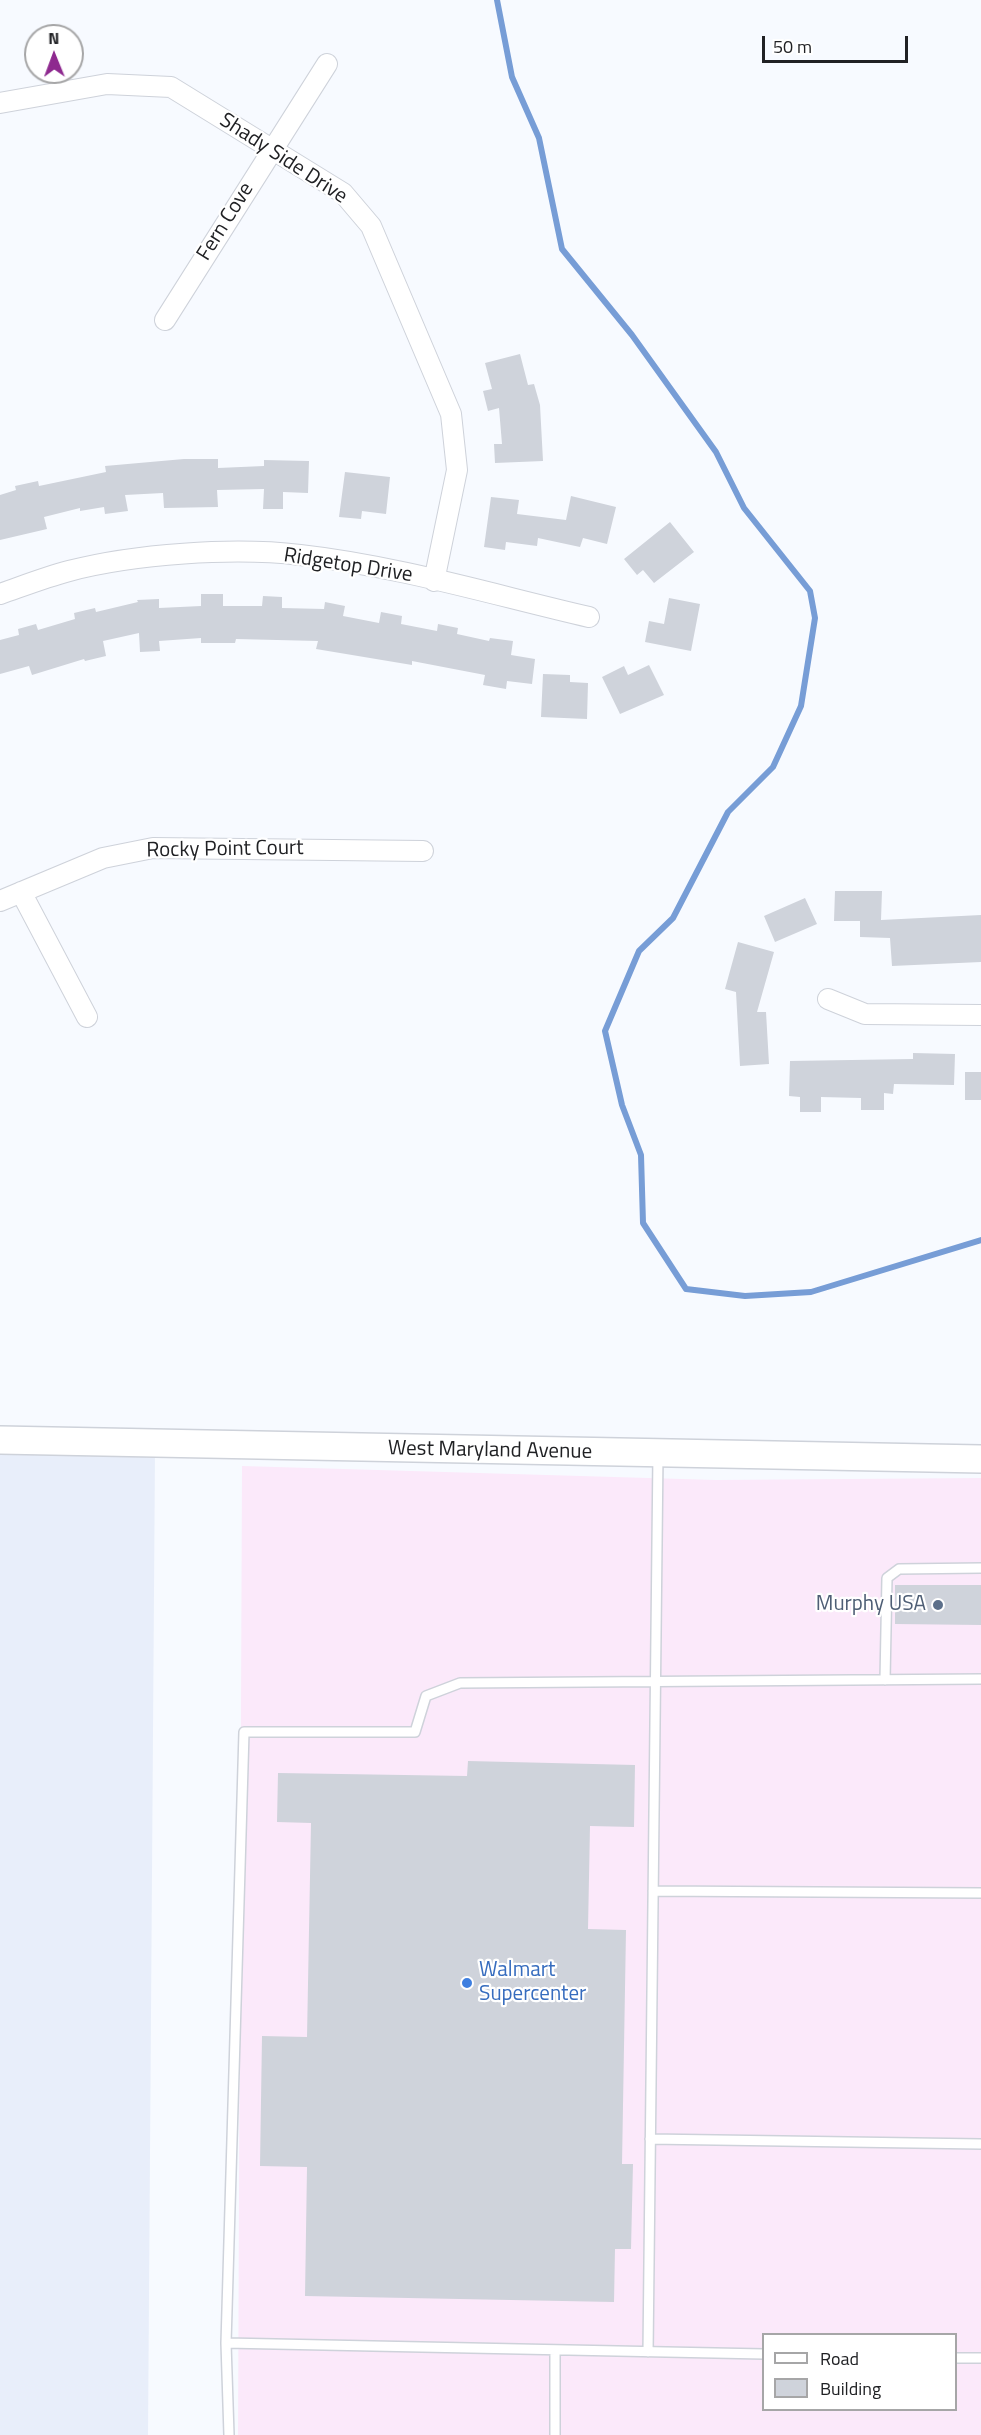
<!DOCTYPE html>
<style>
body{margin:0}
#map{position:relative;width:981px;height:2435px;overflow:hidden;background:#f7faff;font-family:"Titillium Web",sans-serif}
canvas{display:block}
.legend{position:absolute;left:762px;top:2333px;width:195px;height:78px;box-sizing:border-box;background:#fff;border:2px solid #a6a6a7;margin:0;padding:8px 10px;list-style:none;font-size:18px;color:#202124}
.legend li{display:flex;align-items:center;gap:12px;height:30px}
.legend b{width:30px;border:2px solid #a6a6a7}
.north{position:absolute;left:24px;top:24px;width:60px;height:60px;box-sizing:border-box;background:#fff;border:2px solid #a6a6a7;border-radius:50%;rotate:359deg;font-size:16px;font-weight:700;line-height:24px;text-align:center;color:#202124}
.north::after{content:'';display:block;margin:auto;width:21px;height:27px;background:#8e298f;clip-path:polygon(50% 0,100% 100%,50% 72%,0 100%)}
.scale{position:absolute;left:762px;top:36px;width:146px;height:27px;box-sizing:border-box;border:3px solid #202124;border-top:0;padding-left:8px;font-size:18px;line-height:21px;white-space:nowrap;color:#202124;-webkit-text-stroke:4px #fff;paint-order:stroke}
</style>
<div id="map">
<canvas width="981" height="2435"></canvas>
<ul class="legend">
<li><b style="height:8px;background:#fff"></b>Road</li>
<li><b style="height:16px;background:#cfd3db"></b>Building</li>
</ul>
<div class="north">N</div>
<div class="scale">50 m</div>
</div>
<script>
const ctx = document.querySelector('canvas').getContext('2d');
ctx.lineJoin = 'round';
function paint(path, color) { ctx.fillStyle = color; ctx.fill(path, 'evenodd'); }
function stroke(path, color, width, dash) { ctx.strokeStyle = color; ctx.lineWidth = width; ctx.lineCap = dash ? 'butt' : 'round'; ctx.setLineDash(dash || []); ctx.stroke(path); }
function label(font, color, halo, rows, align = 'center') {
  ctx.font = font + ' "Titillium Web",sans-serif'; ctx.lineWidth = 4.5; ctx.setLineDash([]); ctx.textBaseline = 'middle'; ctx.strokeStyle = halo; ctx.fillStyle = color; for (const [text, x, y, turn = 0] of rows) {
    ctx.save(); ctx.translate(x, y); ctx.rotate((+turn || 0) * Math.PI / 180); ctx.textAlign = isNaN(turn) ? turn : align; if (halo) ctx.strokeText(text, 0, 0); ctx.fillText(text, 0, 0); ctx.restore();
  }
}
paint(new Path2D(`
 M242,1466L716,1480L981,1478V2435H238ZM764,2334H956V2410H764Z`), '#fbe9fa');
paint(new Path2D(`
 M0,1451H155L148,2435H0Z`), '#e8eefa');
stroke(new Path2D(`
 M497,0L512,77L539,138L562,249L632,335L716,452L744,508L810,591L815,618L801,706L773,767L728,812L673,918L639,951L605,1031L622,1105L641,1155L643,1223L686,1289L745,1296L811,1292L981,1240`), '#779dd6', 6);
paint(new Path2D(`
 M520,354L528,385L534,384L540,405L543,461L495,463L494,444H502L499,408L488,411L483,391L492,389L485,363Z
 M184,459H218V468L264,466V460L309,461L308,493L283,492V509H263L264,489L217,490L218,507L164,508L163,493L125,495L128,511L105,514L104,507L80,511V508L44,517L47,529L0,540V495L16,490L15,486L38,481L39,486L106,472L105,466Z
 M345,472L390,477L386,514L362,511L361,519L339,517Z
 M571,496L616,507L607,544L583,538L580,547L538,538L537,546L506,542L505,550L484,547L491,497L519,500L517,514L566,520Z
 M670,522L694,552L654,583L643,570L637,575L624,559Z
 M201,594H223V606H262L263,596L282,597V608L324,609L325,602L345,606L343,616L379,623L381,612L402,616L401,624L437,631L438,624L458,628L457,634L489,641L490,638L513,641L511,655L535,659L532,684L507,681L506,689L483,685L485,675L412,661V665L316,649L318,641L236,639L235,643H201V638L159,641L160,651L140,652L139,633L103,641L106,656L85,661L84,659L32,675L29,666L0,674V640L19,635L18,629L36,624L38,630L75,619L74,613L95,608L96,612L138,602L137,600L159,599V608L201,606Z
 M669,598L700,604L691,651L645,642L649,621L664,624Z
 M649,665L664,695L620,714L602,677L624,666L628,675Z
 M543,674L570,675V682L588,683L587,719L541,717Z
 M835,891H882L881,920L981,915V962L892,966L890,938L860,937V921H834Z
 M805,898L817,924L775,942L764,916Z
 M738,942L774,952L757,1012H766L769,1064L740,1066L736,992L725,989Z
 M913,1053L955,1054L954,1085L894,1084L893,1094L884,1093V1110H861V1098L821,1097V1112H800V1097L789,1096L790,1061L913,1059Z
 M965,1072H981V1100H965Z
 M895,1585H981V1625L895,1624Z
 M468,1761L635,1765L634,1827L590,1826L588,1929L626,1930L622,2164H633L631,2249H615L614,2302L305,2296L307,2167L260,2166L262,2036L307,2037L311,1823L277,1822L278,1773L467,1776Z`), '#cfd3db');
const lane = new Path2D(`
 M885,1680L887,1578L899,1569L981,1568
 M653,1891L981,1893
 M650,2139L981,2144
 M226,2343L229,2435
 M648,2352L658,1454
 M764,2354L226,2343L244,1732H415L426,1696L460,1683L981,1679
 M956,2358H981
 M555,2435V2351`);
const street = new Path2D(`
 M0,103L107,84L171,87L343,193L371,226L451,414L457,470L434,581
 M165,320L327,64
 M0,594C23,586 46,577 69,571C134,554 233,547 300,555C398,566 494,595 589,617
 M21,892L87,1017
 M0,901L103,858L153,848L423,851
 M828,999L865,1014L981,1015`);
const secondary = new Path2D(`
 M0,1440L981,1459`);
stroke(lane, '#ced2da', 12);
stroke(street, '#ced2da', 22);
stroke(secondary, '#ced2da', 30);
stroke(lane, '#fff', 9);
stroke(street, '#fff', 20);
stroke(secondary, '#fff', 27);
for (const [x, y, r, color] of [
 [938,1605,6,"#5c6f8a"],
 [467,1983,6,"#3f7fe0"]
]) { const dot = new Path2D(); dot.arc(x, y, r, 0, 2 * Math.PI); ctx.fillStyle = color; ctx.fill(dot); stroke(dot, '#fff', 2); }
label('21px', '#202124', '#fff', [
 ["Shady Side Drive",283,159,33],
 ["Fern Cove",226,222,-58],
 ["Ridgetop Drive",348,566,9],
 ["Rocky Point Court",225,850,-1],
 ["West Maryland Avenue",490,1451,1]
]);
label('21px', '#4e5e75', '#fff', [
 ["Murphy USA",926,1605]
], 'right');
label('21px', '#366cbe', '#fff', [
 ["Walmart",479,1971],
 ["Supercenter",479,1995]
], 'left');
</script>
